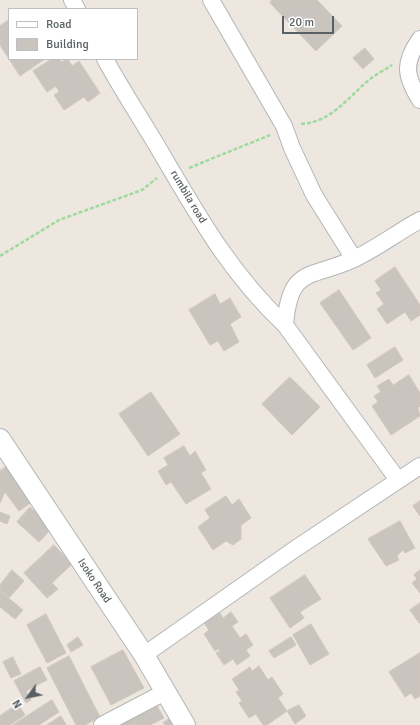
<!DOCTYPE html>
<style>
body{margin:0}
#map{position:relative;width:420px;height:725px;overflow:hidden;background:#eee7e0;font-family:Signika,sans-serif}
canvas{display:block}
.legend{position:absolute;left:8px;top:8px;width:130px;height:52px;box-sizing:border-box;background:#fff;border:1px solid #bdbfc1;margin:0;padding:5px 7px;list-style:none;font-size:12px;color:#596063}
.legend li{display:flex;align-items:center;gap:8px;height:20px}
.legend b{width:20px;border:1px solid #bdbfc1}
.north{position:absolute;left:8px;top:677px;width:40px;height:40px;-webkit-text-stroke:3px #fff;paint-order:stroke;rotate:237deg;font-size:11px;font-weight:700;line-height:16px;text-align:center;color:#596063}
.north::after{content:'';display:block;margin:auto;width:14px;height:18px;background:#596063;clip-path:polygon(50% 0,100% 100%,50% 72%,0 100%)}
.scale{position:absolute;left:282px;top:16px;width:52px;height:18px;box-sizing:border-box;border:2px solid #596063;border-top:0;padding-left:5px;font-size:12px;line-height:14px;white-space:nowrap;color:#596063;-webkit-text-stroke:3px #fff;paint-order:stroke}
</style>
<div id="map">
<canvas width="420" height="725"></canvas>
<ul class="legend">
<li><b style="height:5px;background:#fff"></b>Road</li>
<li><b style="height:11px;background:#cac4bf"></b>Building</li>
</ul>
<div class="north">N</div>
<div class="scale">20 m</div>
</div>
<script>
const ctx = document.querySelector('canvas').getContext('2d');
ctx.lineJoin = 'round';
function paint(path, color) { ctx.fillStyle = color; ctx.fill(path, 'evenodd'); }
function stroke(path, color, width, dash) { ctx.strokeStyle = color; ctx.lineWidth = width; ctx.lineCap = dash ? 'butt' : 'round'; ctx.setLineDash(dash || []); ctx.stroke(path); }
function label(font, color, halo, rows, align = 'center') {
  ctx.font = font + ' Signika,sans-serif'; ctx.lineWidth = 3.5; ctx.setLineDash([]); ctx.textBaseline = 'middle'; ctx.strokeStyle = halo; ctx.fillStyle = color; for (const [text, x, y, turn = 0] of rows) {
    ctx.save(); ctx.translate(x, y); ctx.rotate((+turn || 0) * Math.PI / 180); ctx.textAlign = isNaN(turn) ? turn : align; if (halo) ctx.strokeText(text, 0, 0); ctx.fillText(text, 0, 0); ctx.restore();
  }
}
const building = new Path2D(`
 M272,0H317L342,26L316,51L270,3Z
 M9,20V59H45L20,76L0,45V26Z
 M365,48L374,59L363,69L353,58Z
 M52,59H59L61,62L68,59L72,66L79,61L100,93L88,102L84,97L64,110L54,95L59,92L56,86L47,92L33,71Z
 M395,267L420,305V315L411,321L405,312L387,324L377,309L384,304L376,293L381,290L375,281Z
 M339,290L371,338L353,350L320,303Z
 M215,294L220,304L230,298L241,317L230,324L239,342L224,351L218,341L210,345L189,310Z
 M395,347L403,360L375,378L367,365Z
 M409,375L420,393V406L418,408L420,416L391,435L372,406L378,402L374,396L381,392L377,386L389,379L393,385Z
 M290,377L320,407L292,435L262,404Z
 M151,392L180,434L148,456L119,414Z
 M184,446L190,456L195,451L206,470L201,473L211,489L186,504L171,482L166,485L158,471L168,465L164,458Z
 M11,463L36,499L19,511L5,492L0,503V471Z
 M226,496L232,505L239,499L251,518L241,525V539L233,545L226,541L213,550L198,527L210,518L205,510Z
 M420,501V516L413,506Z
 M30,507L53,527L39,542L17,522Z
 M0,512L10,516L7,524L0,521Z
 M400,521L415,548L405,553L403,550L397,556L399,560L386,566L368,539Z
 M54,545L72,564L52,583L58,589L47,598L24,573Z
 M12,570L24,581L9,598L0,590V585Z
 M420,570V593L412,583L417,579L414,575Z
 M305,575L321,599L300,612L304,618L290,628L270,598Z
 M0,591L23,610L15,619L0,607Z
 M420,603V623H419L410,610Z
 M231,612L238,622L232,626L240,638L246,634L253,645L246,650L250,656L237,665L233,659L224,665L216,653L220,651L219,649L215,651L204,634L209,630L204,623L220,613L223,618Z
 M46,614L66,653L47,663L27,625Z
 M311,624L329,654L310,665L293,635Z
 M78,637L83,645L71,652L67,645Z
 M291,637L296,645L274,658L269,651Z
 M123,650L144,688L111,705L91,667Z
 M420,653V696L415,699L411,693L405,697L389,672Z
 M69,656L100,717L85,725H76L47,668Z
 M13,657L21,674L11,678L3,662Z
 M259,666L268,680L272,677L283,694L278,698L287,711L267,725H263L256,714L249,718L239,703L242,701L236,692L239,690L232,679L250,667L252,671Z
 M40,667L47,680L26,691L31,700L26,703L14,681Z
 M52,700L59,712L39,725H13Z
 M18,704L25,715L10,725H0V716Z
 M156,704L164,718L150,725H118Z
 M299,705L306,716L295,724L287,711Z
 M177,714L184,725H165L163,723Z
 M61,716L66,725H47Z`);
paint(building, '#cac4bf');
stroke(building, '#d3c6be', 1);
const minor = new Path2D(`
 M72,0L77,9
 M211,0L284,126L292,148L314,195L354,259
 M420,39C403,63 405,76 420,100
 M105,59C123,92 144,123 163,156C200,219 231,274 285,325
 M398,480L285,325C290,265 311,279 354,259C377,248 398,232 420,220
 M144,655L295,549L420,466
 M102,725L165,692`);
const tertiary = new Path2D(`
 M0,439L144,655L185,725`);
stroke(minor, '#b1b6b9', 18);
stroke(tertiary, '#b1b6b9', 22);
stroke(new Path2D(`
 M301,124C332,122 347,98 369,80C376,74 385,70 392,65
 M189,168L270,135
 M0,256L59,220L142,190L157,178`), '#9ddb9c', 2.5, [4, 2]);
stroke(minor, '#fff', 16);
stroke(tertiary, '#fff', 20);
label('11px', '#596063', '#fff', [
 ["rumbila road",188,197,59],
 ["Isoko Road",94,581,56]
]);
</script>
